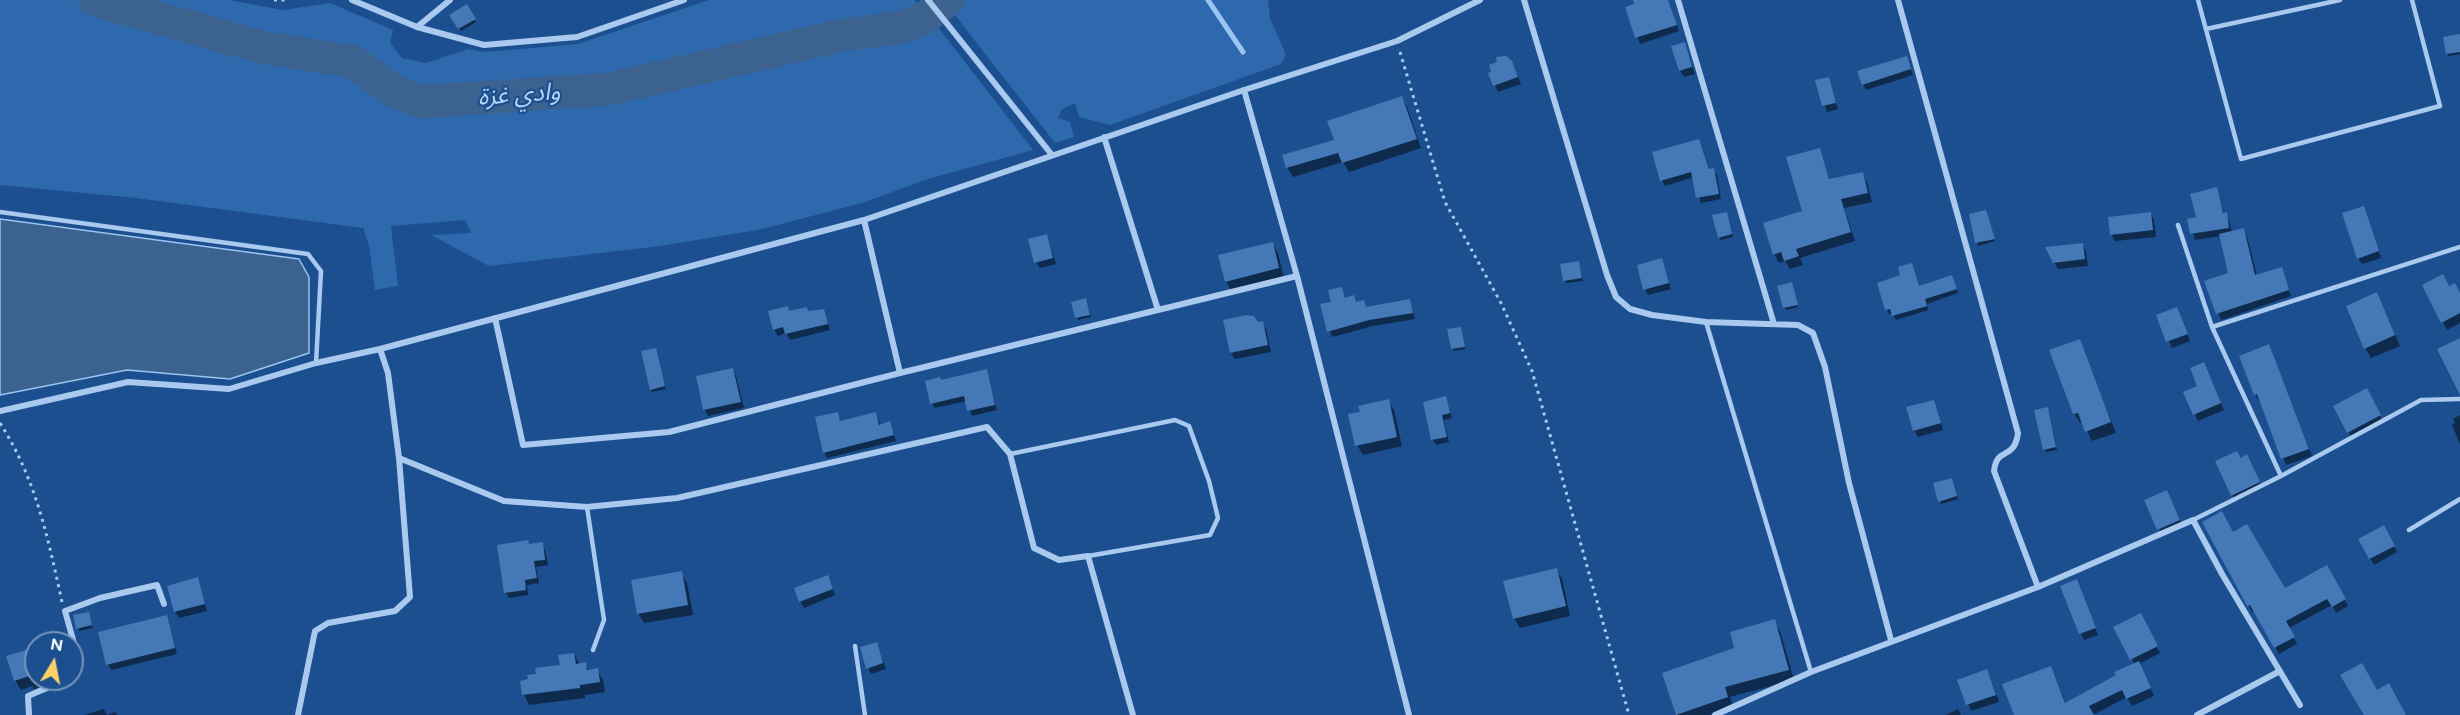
<!DOCTYPE html>
<meta charset="utf-8">
<style>
body{margin:0}
#map{position:relative;width:2460px;height:715px;overflow:hidden;background:#1b4f8f;font-family:Figtree,sans-serif}
canvas{display:block}
.north{position:absolute;left:24px;top:631px;width:60px;height:60px;box-sizing:border-box;background:#1b4f8f;border:2px solid #7695bc;border-radius:50%;rotate:10deg;font-size:16px;font-weight:700;line-height:24px;text-align:center;color:#fff}
.north::after{content:'';display:block;margin:auto;width:21px;height:27px;background:#ffd166;clip-path:polygon(50% 0,100% 100%,50% 72%,0 100%)}
</style>
<div id="map">
<canvas width="2460" height="715"></canvas>
<div class="north">N</div>
</div>
<script>
const ctx = document.querySelector('canvas').getContext('2d');
ctx.lineJoin = 'round';
function paint(path, color) { ctx.fillStyle = color; ctx.fill(path, 'evenodd'); }
function stroke(path, color, width, dash) { ctx.strokeStyle = color; ctx.lineWidth = width; ctx.lineCap = dash ? 'butt' : 'round'; ctx.setLineDash(dash || []); ctx.stroke(path); }
function label(font, color, halo, rows, align = 'center') {
  ctx.font = font + ' Figtree,"Noto Sans Arabic",sans-serif'; ctx.lineWidth = 4.5; ctx.setLineDash([]); ctx.textBaseline = 'middle'; ctx.strokeStyle = halo; ctx.fillStyle = color; for (const [text, x, y, turn = 0] of rows) {
    ctx.save(); ctx.translate(x, y); ctx.rotate((+turn || 0) * Math.PI / 180); ctx.textAlign = isNaN(turn) ? turn : align; if (halo) ctx.strokeText(text, 0, 0); ctx.fillText(text, 0, 0); ctx.restore();
  }
}
paint(new Path2D(`
 M0,0H229L283,10L330,3L393,30L390,43L402,58L426,63L468,49L485,52L578,44L709,0H914L921,5L1033,150L928,179L862,203L758,230L660,246L489,266L431,235L471,233L465,220L391,226L398,286L375,290L369,245L363,228L136,198L0,185Z
 M943,0H1268L1270,18L1286,55L1281,64L1110,125L1079,117L1075,103L1062,109L1058,118L1070,122L1074,137L1055,143Z`), '#2e69ad');
const water = new Path2D(`
 M0,219L299,259L309,277V353L230,379L127,370L0,395Z`);
paint(water, '#3c6290');
stroke(water, '#9cc4f0', 1.5);
paint(new Path2D(`
 M1635,0H1668L1679,31L1640,44L1627,8L1636,5Z
 M466,7L476,22L461,31L451,15Z
 M2460,36V54L2449,56L2447,54Z
 M1684,44L1695,74L1684,77L1680,71Z
 M1906,58L1913,75L1866,90L1863,84Z
 M1511,62L1521,84L1498,92L1490,74Z
 M1828,78L1838,109L1827,112L1817,81Z
 M1402,98L1407,107L1421,148L1349,172L1343,162L1293,177L1287,167L1336,141Z
 M1699,140L1710,170H1713L1717,175L1721,199L1701,203L1694,177L1665,186L1662,180Z
 M1819,149L1830,180L1862,174L1867,182L1872,202L1844,208L1855,241L1800,258L1803,265L1790,269L1785,261L1779,263L1774,254L1803,212Z
 M2216,189L2224,214L2229,220L2232,232L2243,230L2247,236L2257,276L2281,269L2291,296L2221,320L2206,282L2230,274L2221,236L2195,240L2189,220L2198,219Z
 M2363,208L2381,258L2362,264L2358,258Z
 M1726,213L1733,237L1721,240L1719,237Z
 M2151,214L2154,220L2156,237L2115,241L2111,234Z
 M1971,215H1986L1995,241L1978,246Z
 M1047,236L1056,264L1040,268L1036,262Z
 M1272,243L1278,253L1284,278L1232,291L1226,282Z
 M2082,244L2086,251L2088,266L2058,269L2047,248Z
 M1662,260L1671,289L1648,295L1645,289Z
 M1579,263L1583,281L1566,283L1562,266Z
 M1902,276L1919,287L1954,281L1958,293L1927,304L1928,310L1896,320L1892,313L1889,314L1887,309Z
 M2424,285L2449,287L2460,294V323L2447,330Z
 M1779,287H1793L1798,307L1786,310Z
 M1342,289L1346,299L1357,303L1363,302L1367,308L1410,301L1415,319L1373,326L1332,337L1322,306L1332,303Z
 M1086,300L1091,317L1078,320L1073,303Z
 M2382,304L2400,346L2371,358L2365,348Z
 M824,311L830,330L790,340L786,333L778,336L774,329L789,313Z
 M2180,315L2190,341L2172,348L2158,316Z
 M1224,321L1262,322L1266,329L1271,352L1235,359L1231,353Z
 M1460,329L1465,349L1454,351L1452,348Z
 M2079,341L2116,433L2092,441L2083,422L2080,423L2074,413Z
 M2269,346L2312,456L2286,465L2261,400L2259,401L2255,394Z
 M656,352L666,389L652,392L651,389Z
 M733,369L736,376L744,408L708,416L704,409Z
 M986,371L997,410L972,416L967,401L935,408L932,403L941,382Z
 M2207,371L2224,410L2198,421L2185,392L2199,387Z
 M2366,390L2383,422L2352,438L2335,406Z
 M1445,398L1452,418L1444,420L1449,442L1436,445L1433,440Z
 M1388,401L1394,410L1402,446L1363,455L1357,445Z
 M1934,401L1943,430L1918,437L1914,430Z
 M2049,411L2057,450L2046,452L2044,449Z
 M837,414L841,422L876,414L881,426L890,423L896,441L827,458L824,452Z
 M2460,415V444L2452,425L2455,423L2453,419Z
 M2240,459L2250,463L2262,488L2236,501L2232,495Z
 M1953,483L1958,499L1941,504L1940,501Z
 M2170,498L2183,526L2162,535L2159,529Z
 M2204,523L2233,533L2284,590L2327,567L2348,606L2336,613L2332,605L2289,628L2297,644L2279,654L2255,611L2252,612L2249,606Z
 M2383,527L2397,552L2374,565L2360,539Z
 M542,544L545,550L548,565L536,567L539,583L527,585L528,595L509,598L506,593L530,546Z
 M1556,569L1562,579L1570,616L1520,628L1514,618Z
 M681,573L687,583L693,615L644,623L638,613Z
 M198,579L207,611L179,618L175,612Z
 M831,583L835,595L804,608L800,601Z
 M2062,587L2080,588L2098,635L2084,640Z
 M88,613L93,628L79,631L78,628Z
 M166,616L177,654L111,670L108,664Z
 M1774,621L1780,631L1794,680L1730,697L1733,707L1709,715H1678L1664,674L1736,649Z
 M2144,621L2160,653L2139,664L2154,696L2132,706L2127,697L2093,715H2016L2055,676L2066,704L2135,665L2115,627Z
 M63,640L65,643H53Z
 M876,644L886,669L871,674L868,668Z
 M36,648V679H65L34,689L32,686L21,690L15,680Z
 M574,654L580,665L585,664L589,671L597,670L603,680L605,692L585,695V698L529,705L524,695L522,682L562,666Z
 M1990,678L1999,702L1971,711L1959,681Z
 M104,709L107,715L115,712L117,715H84Z
 M1958,709L1961,715H1946Z`), '#0007');
stroke(new Path2D(`
 M1208,0L1243,52`), '#9cc4f0', 5);
stroke(new Path2D(`
 M95,0L261,47L354,62L392,90L419,102L609,89L843,35L897,28L922,20L948,0`), '#3c6290', 33);
paint(new Path2D(`
 M1633,0H1668L1677,25L1635,38L1625,7L1634,4Z
 M467,4L476,19L458,29L449,15Z
 M2460,34V52L2446,54L2443,37Z
 M1685,42L1692,67L1679,71L1671,46Z
 M1506,56L1512,61L1518,77L1493,86L1488,73L1491,72L1489,65L1497,62L1496,57Z
 M1907,56L1911,69L1862,85L1857,71Z
 M1829,77L1836,103L1822,106L1815,80Z
 M1402,96L1417,139L1342,163L1338,153L1286,168L1282,155L1334,140L1327,121Z
 M1699,139L1709,169L1714,168L1719,194L1696,198L1691,172L1660,181L1652,152Z
 M1820,148L1829,179L1863,172L1868,193L1841,199L1851,232L1796,249L1799,256L1784,261L1781,252L1773,255L1763,223L1802,211L1786,157Z
 M2217,187L2223,213L2227,212L2229,228L2190,234L2187,219L2196,217L2190,194Z
 M2364,206L2379,251L2357,259L2342,213Z
 M1986,210L1995,239L1975,243L1969,214Z
 M1727,212L1732,234L1718,238L1712,215Z
 M2151,212L2153,230L2110,235L2108,217Z
 M2244,228L2255,275L2282,267L2289,290L2216,314L2204,281L2228,273L2219,234Z
 M1047,234L1053,258L1034,263L1028,239Z
 M1273,242L1279,268L1225,282L1218,255Z
 M2083,243L2085,259L2053,263L2045,247Z
 M1662,258L1669,283L1643,290L1637,265Z
 M1579,261L1582,278L1563,281L1560,264Z
 M1912,263L1919,286L1952,275L1957,289L1925,299L1927,306L1892,316L1890,309L1885,310L1877,283L1900,275L1898,267Z
 M2443,274L2449,286L2455,283L2460,293V313L2441,323L2422,285Z
 M1792,282L1798,305L1783,308L1777,286Z
 M1342,287L1345,298L1354,295L1356,302L1364,300L1366,307L1410,299L1413,313L1369,320L1327,332L1320,304L1331,302L1328,290Z
 M2377,292L2395,335L2364,349L2346,306Z
 M1086,298L1090,315L1075,318L1071,302Z
 M788,306L789,311L807,307L808,311L824,309L828,324L785,334L783,327L773,330L768,311Z
 M2177,307L2188,334L2166,342L2156,315Z
 M1247,315L1254,316L1258,322L1263,321L1268,345L1230,353L1223,320Z
 M1461,327L1465,347L1451,349L1447,329Z
 M2460,338V395L2437,349Z
 M2080,339L2111,422L2085,432L2078,413L2073,414L2049,350Z
 M2269,344L2309,449L2281,459L2257,394L2254,395L2239,356Z
 M656,348L665,386L650,390L641,351Z
 M2204,362L2221,403L2193,415L2183,392L2197,386L2190,368Z
 M733,368L741,402L703,410L696,376Z
 M987,369L995,405L967,411L964,396L930,404L925,381L940,377L941,380Z
 M2367,388L2381,415L2347,433L2333,406Z
 M1446,396L1450,413L1442,415L1447,437L1431,440L1423,402Z
 M1389,399L1397,437L1355,446L1348,414L1360,412L1358,406Z
 M1934,400L1941,423L1913,431L1906,407Z
 M2048,407L2056,447L2043,450L2034,410Z
 M838,412L840,421L876,412L879,425L890,421L894,435L823,453L815,417Z
 M2237,451L2241,458L2247,454L2260,482L2231,496L2215,461Z
 M1952,478L1957,496L1938,502L1933,483Z
 M2167,490L2180,520L2157,530L2144,500Z
 M2222,511L2233,532L2247,524L2285,588L2327,565L2346,599L2332,607L2327,599L2286,621L2295,637L2274,648L2250,605L2247,606L2202,522Z
 M2384,525L2395,546L2369,559L2358,539Z
 M528,540L529,544L543,542L545,560L534,561L537,578L525,580L526,590L504,593L497,545Z
 M1557,568L1566,606L1513,619L1503,581Z
 M682,571L688,605L637,614L631,580Z
 M828,575L833,589L799,602L794,588Z
 M198,577L205,604L174,612L167,586Z
 M2077,579L2096,628L2079,634L2060,586Z
 M89,612L92,625L76,629L73,615Z
 M2141,613L2158,646L2130,660L2113,627Z
 M167,615L175,648L106,665L98,632Z
 M1775,619L1789,670L1725,687L1728,697L1676,715L1662,673L1734,648L1730,632Z
 M877,642L883,663L866,669L860,647Z
 M36,647V674L14,681L6,656Z
 M574,653L576,664L586,662L587,670L598,668L600,682L580,685V688L522,695L520,681L528,679L527,675L536,674L535,668L560,665L558,655Z
 M2139,661L2151,688L2126,699L2122,690L2089,706L2094,715H2014L2002,684L2051,666L2065,703L2116,675L2114,672Z
 M2362,663L2377,690L2389,683L2406,715H2364L2340,675Z
 M1987,669L1996,695L1966,705L1957,680Z`), '#4478b7');
stroke(new Path2D(`
 M274,0H285
 M1400,52L1445,202L1501,303L1532,371L1629,715
 M0,423C36,479 48,538 62,602`), '#a9c9ee', 3, [3, 4.5]);
stroke(new Path2D(`
 M2198,0L2241,159L2440,106L2412,0
 M2206,29L2340,0
 M0,212L308,254L321,271L316,363
 M2178,225L2212,327L2281,476L2193,520
 M1706,322L1811,672
 M2212,327L2460,247
 M1010,454L1175,420L1189,426L1209,481L1218,518L1210,535L1088,556
 M2281,476L2421,400L2460,399
 M587,507L604,620L593,650
 M2409,530L2460,499
 M855,646L865,715`), '#a9c9ee', 4.5);
stroke(new Path2D(`
 M352,0L417,27L484,45L577,37L684,0
 M928,0L1052,155
 M1524,0L1607,275L1616,297L1630,309L1652,315L1706,322L1798,325L1813,333L1825,367L1849,483L1891,640
 M1678,0L1774,324
 M1898,0L2018,433C2014,462 1997,445 1994,471L2038,587
 M417,27L450,0
 M1244,90L1297,276L1409,715
 M1104,137L1158,310
 M864,220L900,373
 M495,318L523,445L669,432L900,373L1297,276
 M380,349L388,373L399,458L504,501L587,507L677,498L987,427L1010,454L1034,548L1059,560L1088,556L1133,715
 M0,411L128,382L229,389L316,363L380,349L864,220L1244,90L1397,41L1480,0
 M72,675L80,665L65,611L100,598L157,585L164,604
 M29,715L28,696L68,679
 M298,715L315,631L328,623L395,611L410,597L399,458
 M1715,715L1811,672L2038,587L2193,520L2222,574L2300,705
 M2197,715L2280,671`), '#a9c9ee', 6);
label('italic 24px', '#b5d3f5', '#1b4f8f', [
 ["وادي غزة",519,95,-4]
]);
</script>
